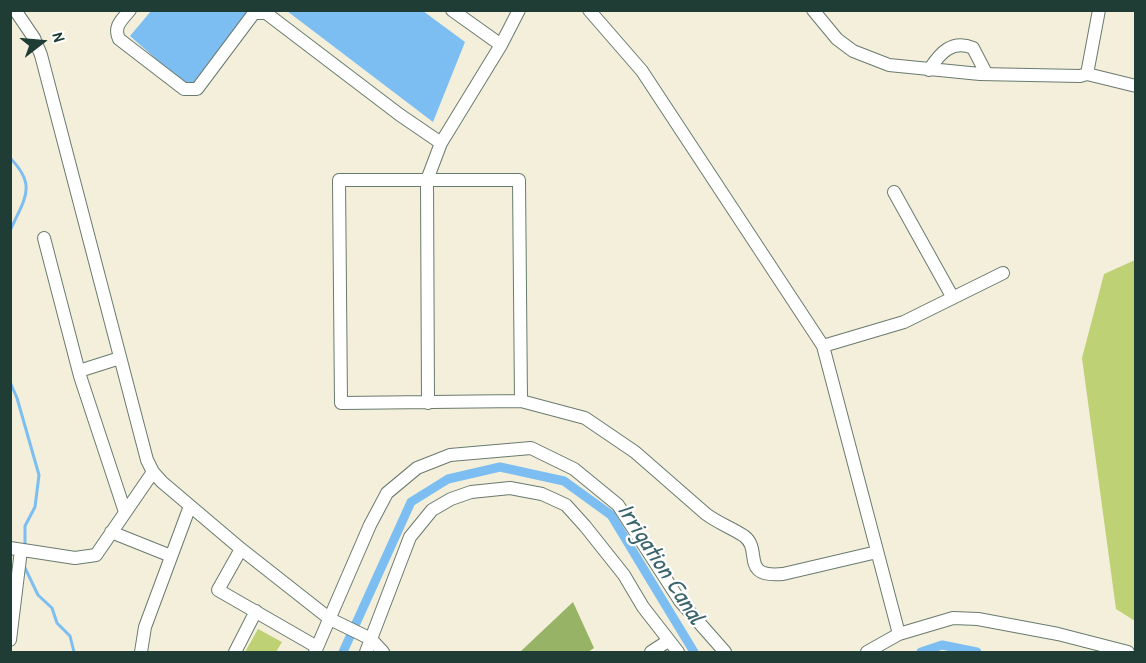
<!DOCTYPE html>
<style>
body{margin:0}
#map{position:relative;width:1146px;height:663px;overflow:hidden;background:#f3efdb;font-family:"Patrick Hand",sans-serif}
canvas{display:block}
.frame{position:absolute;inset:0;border:12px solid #1f3d34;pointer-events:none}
.north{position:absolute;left:12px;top:12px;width:60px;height:60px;-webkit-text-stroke:4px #fff;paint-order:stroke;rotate:74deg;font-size:16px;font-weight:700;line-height:24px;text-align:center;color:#1f3d34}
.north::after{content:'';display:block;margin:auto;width:21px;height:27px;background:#1f3d34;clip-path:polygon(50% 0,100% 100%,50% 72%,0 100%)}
</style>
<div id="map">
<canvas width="1146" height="663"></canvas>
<div class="frame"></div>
<div class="north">N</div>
</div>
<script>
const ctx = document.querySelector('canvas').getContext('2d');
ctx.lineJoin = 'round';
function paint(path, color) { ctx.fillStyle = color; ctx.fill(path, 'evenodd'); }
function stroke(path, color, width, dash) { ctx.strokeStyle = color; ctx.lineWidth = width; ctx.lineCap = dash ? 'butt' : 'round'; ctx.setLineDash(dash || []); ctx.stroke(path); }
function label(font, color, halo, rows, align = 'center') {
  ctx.font = font + ' "Patrick Hand",sans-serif'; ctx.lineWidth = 4.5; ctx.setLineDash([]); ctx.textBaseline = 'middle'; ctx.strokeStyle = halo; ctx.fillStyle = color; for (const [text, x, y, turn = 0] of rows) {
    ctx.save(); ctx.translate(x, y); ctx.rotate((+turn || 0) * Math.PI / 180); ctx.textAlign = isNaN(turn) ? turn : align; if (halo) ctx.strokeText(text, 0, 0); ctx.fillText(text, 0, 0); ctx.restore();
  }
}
paint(new Path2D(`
 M1135,260V621L1116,609L1082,358L1104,274Z
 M258,629L282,642L276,652H245Z`), '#bed175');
paint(new Path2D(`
 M573,602L594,648L588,652H520Z`), '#96b366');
paint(new Path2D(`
 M151,11H249L189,88L130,36Z
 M287,11H423L465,42L433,122Z`), '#7cbef1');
stroke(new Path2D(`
 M10,158C38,186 24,199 10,231
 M10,382L17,398L39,475L35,507L25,526V547
 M25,568L38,595L52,608L57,623L70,636L74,652`), '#7cbef1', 3);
stroke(new Path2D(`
 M343,652L411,502L448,479L500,467L564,481L611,515L694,652
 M921,652L942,645L977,652`), '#7cbef1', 9);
const minor = new Path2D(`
 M15,10L34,38L41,55L147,460L153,472L162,482L241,549L330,619L371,639L383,652
 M130,10C122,20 113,26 119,39L184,89H197L254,13H266L400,115L441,143
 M452,10L501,45
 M589,10L642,71L823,346L899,634
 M813,10L837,39L853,51L889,65L980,74L1080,76L1087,74L1136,86
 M929,70C940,53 952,39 973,48L986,73
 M1087,74L1099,10
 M339,180H519L521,401L341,403Z
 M894,192L953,298
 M44,238L80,376L125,512
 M823,346L904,322L1003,273
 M79,371L120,358
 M521,401L585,418L635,452L706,514C718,523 732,528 744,536C763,550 739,578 783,574L877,552
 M428,403L427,180L441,143L501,45L519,10
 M111,532L171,556
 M10,548L75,558L96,555L153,472
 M241,549L218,590L317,647
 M10,640L21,550
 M141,652L145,627L190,506
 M235,652L256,611
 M315,652L370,525L387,493L417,468L450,455L531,448L574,469L618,505L680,601L725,652
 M366,652L410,537L432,510L451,499L471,492L510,488L542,494L566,505L585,526L624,575L643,607L678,652
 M651,652L668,641
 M867,652L899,634L953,618L978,619L1058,634L1128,652`);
stroke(minor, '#697b6e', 14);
stroke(minor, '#fff', 12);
label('italic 24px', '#3b646d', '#fff', [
 ["Irrigation Canal",660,564,57]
]);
</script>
